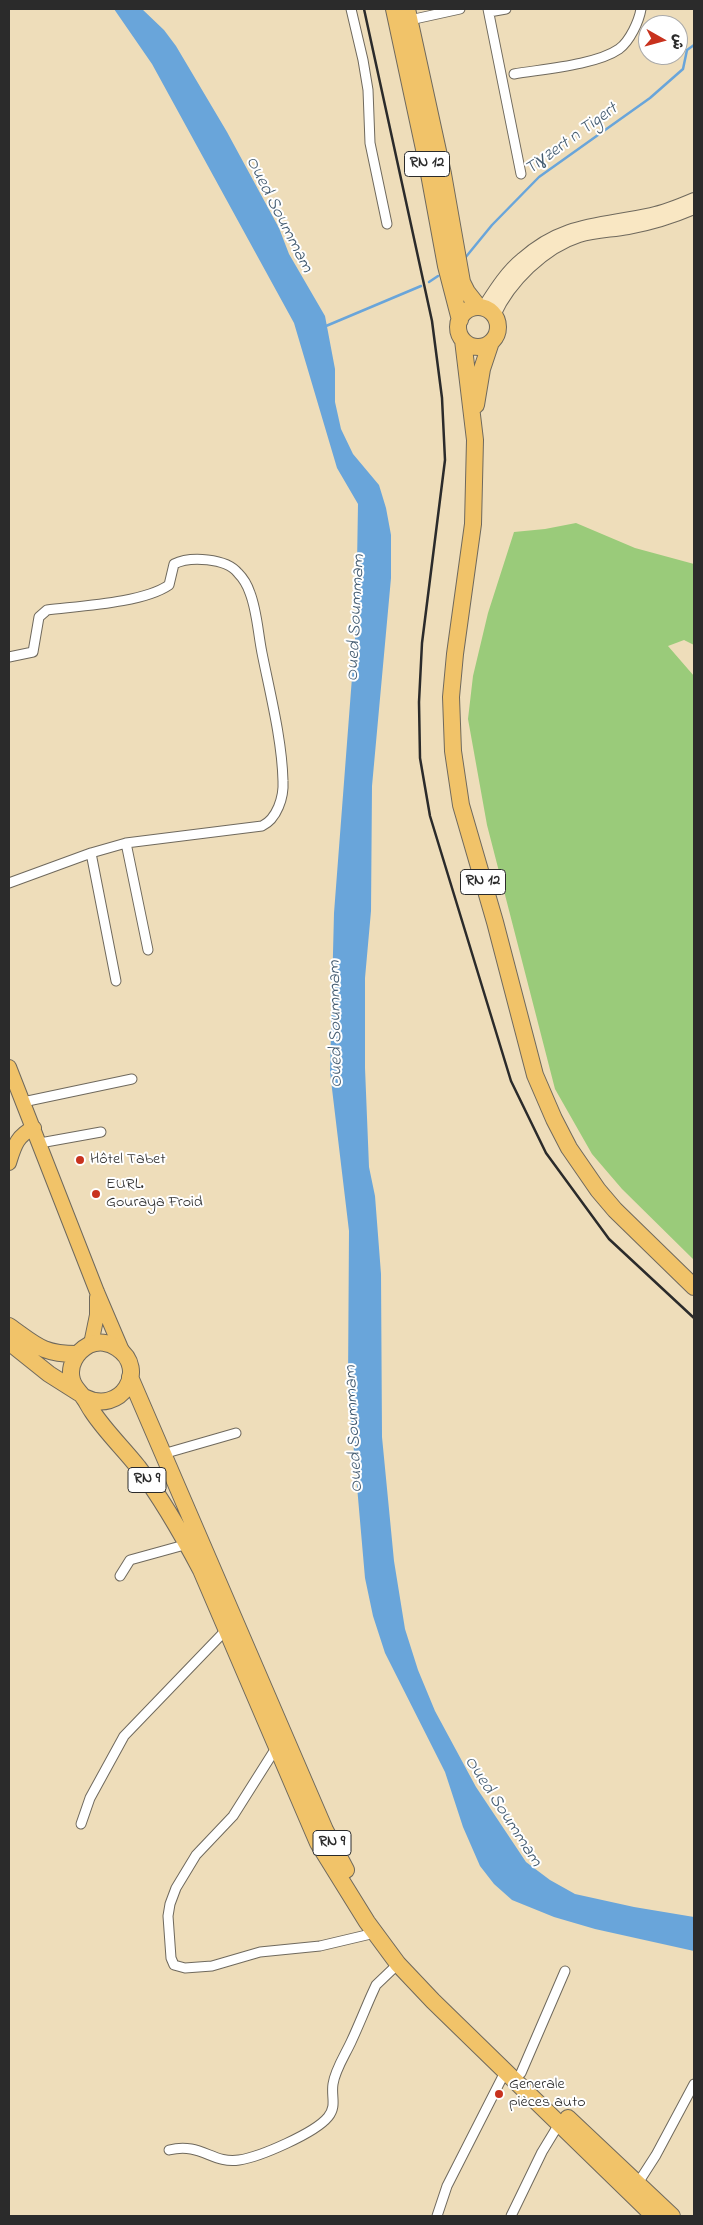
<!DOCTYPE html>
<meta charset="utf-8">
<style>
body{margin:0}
#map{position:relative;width:703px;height:2225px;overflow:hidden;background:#eeddba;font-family:"Indie Flower","Playpen Sans Arabic",sans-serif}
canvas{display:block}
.frame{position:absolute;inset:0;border:10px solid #2b2b2b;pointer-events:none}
.north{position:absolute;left:638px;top:15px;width:50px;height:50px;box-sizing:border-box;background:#fff;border:1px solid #aaa;border-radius:50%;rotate:97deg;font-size:14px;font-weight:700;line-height:20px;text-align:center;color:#2b2b2b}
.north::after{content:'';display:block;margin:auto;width:18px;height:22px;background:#c8321e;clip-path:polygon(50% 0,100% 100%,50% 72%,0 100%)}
</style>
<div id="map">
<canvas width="703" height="2225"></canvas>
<div class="frame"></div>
<div class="north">ش</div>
</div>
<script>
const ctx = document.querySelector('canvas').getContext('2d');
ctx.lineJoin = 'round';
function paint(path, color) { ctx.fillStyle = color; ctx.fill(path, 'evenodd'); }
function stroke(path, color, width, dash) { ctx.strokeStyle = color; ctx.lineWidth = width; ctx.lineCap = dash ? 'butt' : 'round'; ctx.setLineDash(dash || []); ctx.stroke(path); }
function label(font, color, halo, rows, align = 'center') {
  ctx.font = font + ' "Indie Flower",sans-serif'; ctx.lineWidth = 4; ctx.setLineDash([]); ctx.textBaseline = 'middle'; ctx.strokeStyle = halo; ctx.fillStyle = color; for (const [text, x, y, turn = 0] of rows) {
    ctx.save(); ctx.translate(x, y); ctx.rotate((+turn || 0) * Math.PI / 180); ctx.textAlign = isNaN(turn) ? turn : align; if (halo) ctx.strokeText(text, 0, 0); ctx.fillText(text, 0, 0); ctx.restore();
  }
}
paint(new Path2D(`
 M576,523L635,548L694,564V645L684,640L668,646L694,676V1260L622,1189L592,1154L555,1089L487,825L468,719L473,676L488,613L514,532L545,529Z`), '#9acb7a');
paint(new Path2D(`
 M114,9H142L164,30L176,46L227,132L279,228L289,254L325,316L335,369V402L341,429L353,454L379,485L386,508L391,535V578L372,786L371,911L365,978V1068L369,1167L375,1196L381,1274L382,1437L394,1561L405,1629L418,1670L435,1711L476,1787L526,1862L550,1880L575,1894L634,1907L694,1917V1951L595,1929L554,1917L512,1900L494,1884L480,1866L463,1827L445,1772L385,1653L373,1616L365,1578L348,1383L349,1231L330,1072L334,913L356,625L358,504L337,468L294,323L152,64Z`), '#69a5da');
stroke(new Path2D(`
 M465,258L492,225L539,177L650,98L683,69L687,50L694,45
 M429,282L438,276
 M326,326L421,286`), '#69a5da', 2.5);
const street = new Path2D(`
 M351,9L363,60L368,90L370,143L387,224
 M488,9L521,174
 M489,12L506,9
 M410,20L460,9
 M514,74C543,69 596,65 619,49C630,41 639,21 641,9
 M9,657L33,652L39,617L47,610C79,606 143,603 169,585L174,564C190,556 226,558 238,573C243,578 248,587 250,593C257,611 258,633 262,653C270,693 282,740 283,781C284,797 277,819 262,826L126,843L91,853L9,883
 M126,843L148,950
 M91,853L116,981
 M23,1102L132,1079
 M40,1143L101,1132
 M163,1454L236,1433
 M120,1576L130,1560L188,1544
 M276,1748L233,1816L196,1855L176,1888L170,1904L168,1916L171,1958L174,1965L185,1968L212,1966L260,1952L320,1946L375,1933
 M81,1824L90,1798L124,1736L226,1630
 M521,2073L565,1971
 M169,2150C201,2142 212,2164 239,2160C260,2157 315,2133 328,2117C337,2106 331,2097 333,2084C335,2070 345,2055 351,2042C358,2027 364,2012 371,1996L376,1985L398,1964
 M638,2183L656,2155L694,2084
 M437,2216L447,2186L505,2072
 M511,2216L542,2152L559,2124`);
const secondary = new Path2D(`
 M484,307C495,290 506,272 522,259C563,222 601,225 651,214C666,211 680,205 694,199
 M494,315C509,282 544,247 579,236C595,231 612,231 628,228C651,224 673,217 694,208`);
const primary = new Path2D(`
 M9,1067L97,1292L123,1353
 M9,1163C14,1147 17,1135 34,1128
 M91,1344L97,1315V1297`);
const highway = new Path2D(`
 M394,9L427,163L446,266L460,320
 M407,9L443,174L462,282L467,292L478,306
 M458 327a20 20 0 1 1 40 0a20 20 0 1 1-40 0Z
 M463,340L475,440L473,524L455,654L451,697L453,751L461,805L495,922L535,1075L554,1119L569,1148L598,1190L615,1210L694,1287
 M476,405L482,369L491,342
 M9,1326C36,1345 42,1354 77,1354
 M9,1342L49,1374L79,1393
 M130,1377L325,1830L346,1870
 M84,1397C121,1416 149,1369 117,1348C109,1342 98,1341 89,1345C76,1352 68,1366 72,1380C74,1388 80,1392 84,1398C87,1402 89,1407 92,1411C105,1431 123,1448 138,1467C162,1499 182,1534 201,1570L318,1843L367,1922L398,1964L433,2001L654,2216
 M568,2118L672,2216`);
stroke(street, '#6f695d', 11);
stroke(secondary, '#6f695d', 14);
stroke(primary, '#6f695d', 16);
stroke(highway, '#6f695d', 18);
stroke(street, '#fff', 9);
stroke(secondary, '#f9e7c3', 12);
stroke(primary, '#f1c369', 14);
stroke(highway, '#f1c369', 16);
stroke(new Path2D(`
 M364,9L432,321L442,398L445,460L422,643L419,702L420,758L430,816L511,1081L546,1153L609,1239L694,1318`), '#2b2b2b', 2.5);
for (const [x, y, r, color] of [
 [80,1160,5,"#c8321e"],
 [96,1194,5,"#c8321e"],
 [499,2094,5,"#c8321e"]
]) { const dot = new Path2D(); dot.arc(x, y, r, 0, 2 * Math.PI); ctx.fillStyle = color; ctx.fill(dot); stroke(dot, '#fff', 2); }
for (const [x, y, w] of [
 [427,164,45],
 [483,882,45],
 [147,1480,38],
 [332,1843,38]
]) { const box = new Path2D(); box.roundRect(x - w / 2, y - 12.5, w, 25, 4); ctx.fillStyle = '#fff'; ctx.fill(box); stroke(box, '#2b2b2b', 1); }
label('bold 15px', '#2b2b2b', null, [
 ["RN 12",427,164],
 ["RN 12",483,882],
 ["RN 9",147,1480],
 ["RN 9",332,1843]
]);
label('16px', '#2b2b2b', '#fff', [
 ["Hôtel Tabet",90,1160],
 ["EURL.",106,1185],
 ["Gouraya Froid",106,1203],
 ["Generale",509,2085],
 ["pièces auto",509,2103]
], 'left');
label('italic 18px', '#445c71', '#fff', [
 ["Tiɣzert n Tigert",572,140,-36],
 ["Oued Soummam",278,215,63],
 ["Oued Soummam",357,618,-87],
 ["Oued Soummam",337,1024,-91],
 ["Oued Soummam",355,1429,-93],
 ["Oued Soummam",502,1812,57]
]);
</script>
